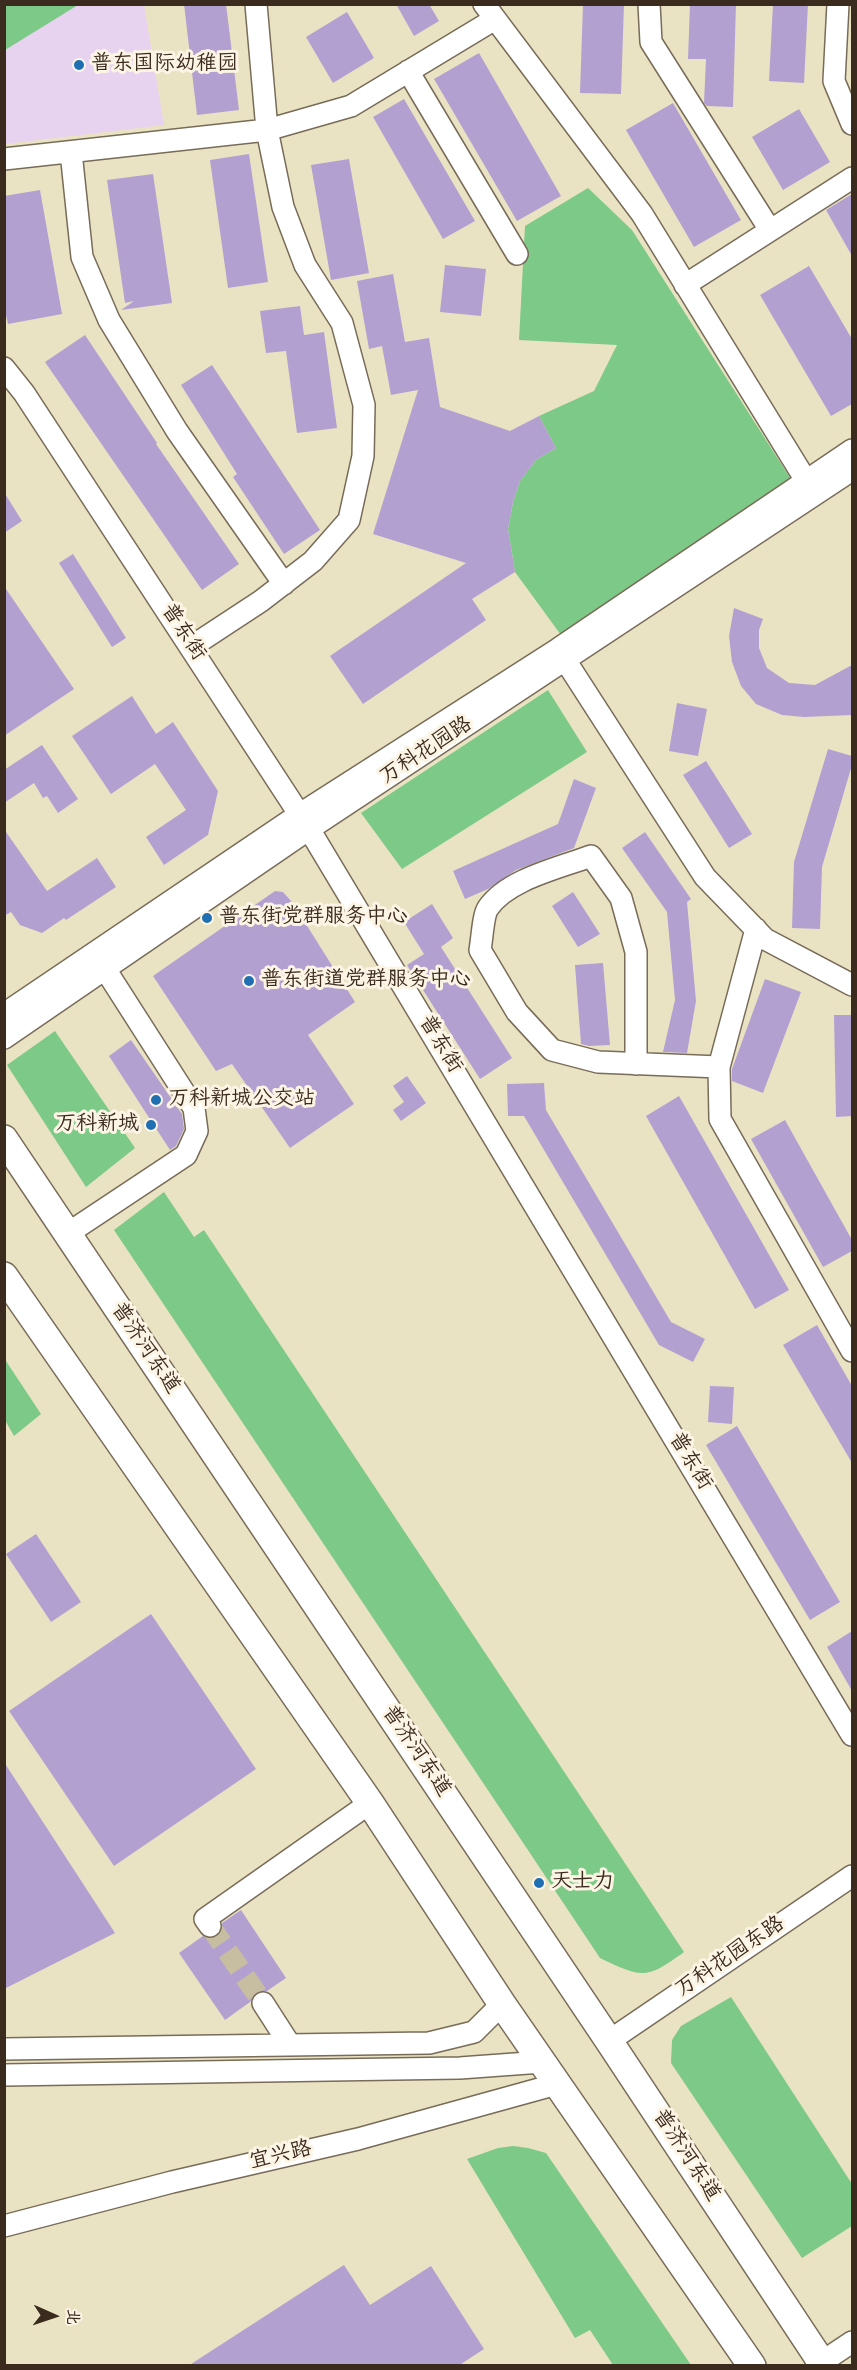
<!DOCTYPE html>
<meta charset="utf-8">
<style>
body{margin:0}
#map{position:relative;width:857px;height:2370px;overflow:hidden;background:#eae3c3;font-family:Kalam,"LXGW WenKai TC",sans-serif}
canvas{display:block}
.frame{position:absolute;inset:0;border:6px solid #3b2a1e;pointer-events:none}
.north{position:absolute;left:24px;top:2286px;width:60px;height:60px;-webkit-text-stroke:4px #fcf5e5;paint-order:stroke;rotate:93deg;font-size:16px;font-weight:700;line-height:24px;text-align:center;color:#3b2a1e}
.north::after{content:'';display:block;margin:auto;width:21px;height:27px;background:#3b2a1e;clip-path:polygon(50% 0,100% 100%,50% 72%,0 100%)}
</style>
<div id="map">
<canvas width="857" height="2370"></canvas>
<div class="frame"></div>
<div class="north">北</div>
</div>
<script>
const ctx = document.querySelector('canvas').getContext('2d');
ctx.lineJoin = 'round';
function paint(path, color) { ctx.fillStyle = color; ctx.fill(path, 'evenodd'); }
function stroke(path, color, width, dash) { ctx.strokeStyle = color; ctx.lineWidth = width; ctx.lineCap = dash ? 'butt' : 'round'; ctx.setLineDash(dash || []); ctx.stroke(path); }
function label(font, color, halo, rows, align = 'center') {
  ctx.font = font + ' Kalam,"LXGW WenKai TC",sans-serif'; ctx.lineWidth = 6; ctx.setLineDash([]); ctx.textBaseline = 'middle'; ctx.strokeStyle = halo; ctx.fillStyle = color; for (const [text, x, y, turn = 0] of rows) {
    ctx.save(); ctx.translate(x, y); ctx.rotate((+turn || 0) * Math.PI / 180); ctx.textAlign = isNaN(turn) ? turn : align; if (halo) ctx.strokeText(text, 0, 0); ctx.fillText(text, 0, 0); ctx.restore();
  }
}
paint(new Path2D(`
 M4,5H144L164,125L5,144Z`), '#e7d2ef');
paint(new Path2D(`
 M5,4H78V5L5,50Z
 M588,188L632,230L794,484L561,635L515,572L508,529L513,502L520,481L536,460L556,448L539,416L594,391L617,345L519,340L525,226Z
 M548,690L587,752L402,869L361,813Z
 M55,1031L135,1148L86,1187L7,1065Z
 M164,1192L194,1237L204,1230L684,1952C646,1980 642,1978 600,1958L114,1230Z
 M4,1358L41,1414L14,1436L5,1420Z
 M731,1997L852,2184V2226L802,2258L671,2063L672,2040L681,2026Z
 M513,2146L528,2148L546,2153L691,2365H613L590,2330L575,2338L467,2159L498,2148Z`), '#7dc987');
paint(new Path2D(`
 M184,4H226L239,110L197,115Z
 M396,4H429L439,21L414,36Z
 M583,4H624L621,94L580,93Z
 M690,4H736L733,107L707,106L704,103L706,59H688Z
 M773,4H808L804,83L769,81Z
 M347,12L374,58L333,83L306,37Z
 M479,53L561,196L517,221L434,79Z
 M404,99L475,221L443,239L373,117Z
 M673,103L741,220L694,247L626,130Z
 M799,109L830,162L783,190L752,137Z
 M249,154L268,282L228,288L210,160Z
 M349,159L369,273L331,280L311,165Z
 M153,174L172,303L121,310L134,301L125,303L107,180Z
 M40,190L62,314L8,324L4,307V196Z
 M852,194V256L826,210Z
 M445,265L486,269L481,316L440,312Z
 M809,266L852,339V404L831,416L760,295Z
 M393,274L405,342L429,338L440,407L510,431L539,416L556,448L536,460L520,481L513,502L508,529L515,572L472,599L486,620L363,704L330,656L466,563L373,534L418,390L391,395L382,346L369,349L357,281Z
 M300,306L304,335L324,332L337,428L297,433L286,351L266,353L260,311Z
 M85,335L157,443L156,444L239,564L202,590L45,362Z
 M212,365L320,530L284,554L233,477L237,474L181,385Z
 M4,492L22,521L4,533Z
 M73,554L126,638L112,647L59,563Z
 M4,586L74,689L4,736Z
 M734,608L763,619L759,630V648L767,668L789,683L815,685L852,665V715L804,717L782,715L756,704L741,686L732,662L729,636Z
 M132,696L156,734L173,722L218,791L208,835L164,865L146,837L186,810L155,764L111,794L72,736Z
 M677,703L707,709L698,756L669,751Z
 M42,745L78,799L58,813L47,796L43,798L34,783L4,803V770Z
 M828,749L852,756V765L822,867L820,929L792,928L794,862Z
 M706,761L752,834L729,848L683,775Z
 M574,779L596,788L574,848L516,870L488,889L465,899L453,871L558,824Z
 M4,829L47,891L97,858L116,887L66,920L64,918L42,933L20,925L11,912L4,916Z
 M645,832L691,899L687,902L696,1001L687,1053L663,1052L675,1000L667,912L622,848Z
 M275,891L283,892L292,902L355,1002L308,1035L354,1104L290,1148L232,1064L216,1071L153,976Z
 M573,892L600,934L578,947L552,906Z
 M432,904L453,938L441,947L512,1058L480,1079L407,965L424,954L404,922Z
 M603,963L610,1045L589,1046L581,1044L575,965Z
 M765,979L801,992L763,1093L732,1081V1069Z
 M834,1015H852V1116L836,1117Z
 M131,1040L182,1114L184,1129L176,1146L170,1150L109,1056Z
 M407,1076L426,1103L401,1121L393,1110L404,1102L393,1086Z
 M544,1083L546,1110L671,1322L705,1339L693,1362L659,1345L524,1116H508L507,1084Z
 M679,1096L789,1290L755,1309L646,1116Z
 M785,1120L852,1240V1251L823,1267L751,1139Z
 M817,1325L852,1386V1463L783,1345Z
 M710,1386L734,1387L732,1424L708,1422Z
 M737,1426L840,1602L810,1620L706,1445Z
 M36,1534L81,1602L51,1622L6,1554Z
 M151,1614L256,1769L114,1866L9,1711Z
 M852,1631V1691L827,1647Z
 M4,1762L115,1933L4,1989Z
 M241,1910L286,1978L267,1991L256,1993L250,2002L225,2020L179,1953L203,1936L211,1939L217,1937L222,1931V1923Z
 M344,2265L370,2305L431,2266L484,2349L458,2366H188Z`), '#b2a0d1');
stroke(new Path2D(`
 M210,1926L263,2003`), '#c7bea2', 21, [21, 10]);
const minor = new Path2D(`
 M484,4L642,214L813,492
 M649,4L651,42L770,230
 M838,4L834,81L852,124
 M408,71L517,254
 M71,152L82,257L109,320L177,431L284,584
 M4,159L267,130L351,106L495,19
 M685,285L852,178
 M4,368L24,393L309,829L852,1735
 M191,647L261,601L313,561L349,520L363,456L364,405L342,323L305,265L283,207L267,130L256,4
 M558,649L705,877L765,939L852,985
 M756,929L719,1067L720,1119L852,1351
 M4,1014L300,814L558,649L852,450
 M4,1038L309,829L852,470
 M636,1064V952L621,898L591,856C559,868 508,879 488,908C483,915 482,940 480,950L517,1012L552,1050L598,1062L719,1067
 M67,1234L186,1155L197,1131L194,1108L98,958
 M210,1926L205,1919L370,1803
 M263,2003L290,2045
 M609,2041L852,1876
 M4,2049L429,2043L474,2032L502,2004
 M4,2075L460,2068L542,2062
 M4,2226L172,2182L358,2139L557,2084
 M816,2366L852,2342`);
const major = new Path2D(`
 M4,1139L609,2041L824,2366
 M4,1276L370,1803L502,2004L752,2366`);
stroke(minor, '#786b58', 24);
stroke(major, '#786b58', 30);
stroke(minor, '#fff', 21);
stroke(major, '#fff', 27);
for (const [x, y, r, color] of [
 [79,65,6,"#1f6fb2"],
 [207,918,6,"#1f6fb2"],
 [249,981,6,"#1f6fb2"],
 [156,1100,6,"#1f6fb2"],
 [151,1125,6,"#1f6fb2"],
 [539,1883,6,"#1f6fb2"]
]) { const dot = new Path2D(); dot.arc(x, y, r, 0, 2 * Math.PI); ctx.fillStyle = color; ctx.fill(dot); stroke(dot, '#fcf5e5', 2); }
label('21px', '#3b2a1e', '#fcf5e5', [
 ["普东国际幼稚园",91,65],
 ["普东街党群服务中心",219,918],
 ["普东街道党群服务中心",261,981],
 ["万科新城公交站",168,1100],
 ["万科新城",139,1125,"right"],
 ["天士力",551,1883]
], 'left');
label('21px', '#3b2a1e', '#fcf5e5', [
 ["普东街",182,633,57],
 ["万科花园路",427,752,-33],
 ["普东街",439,1045,59],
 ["普济河东道",144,1349,56],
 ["普东街",689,1462,59],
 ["普济河东道",415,1752,56],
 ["万科花园东路",731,1958,-34],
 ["普济河东道",685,2156,57],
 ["宜兴路",281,2157,-13]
]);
</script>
